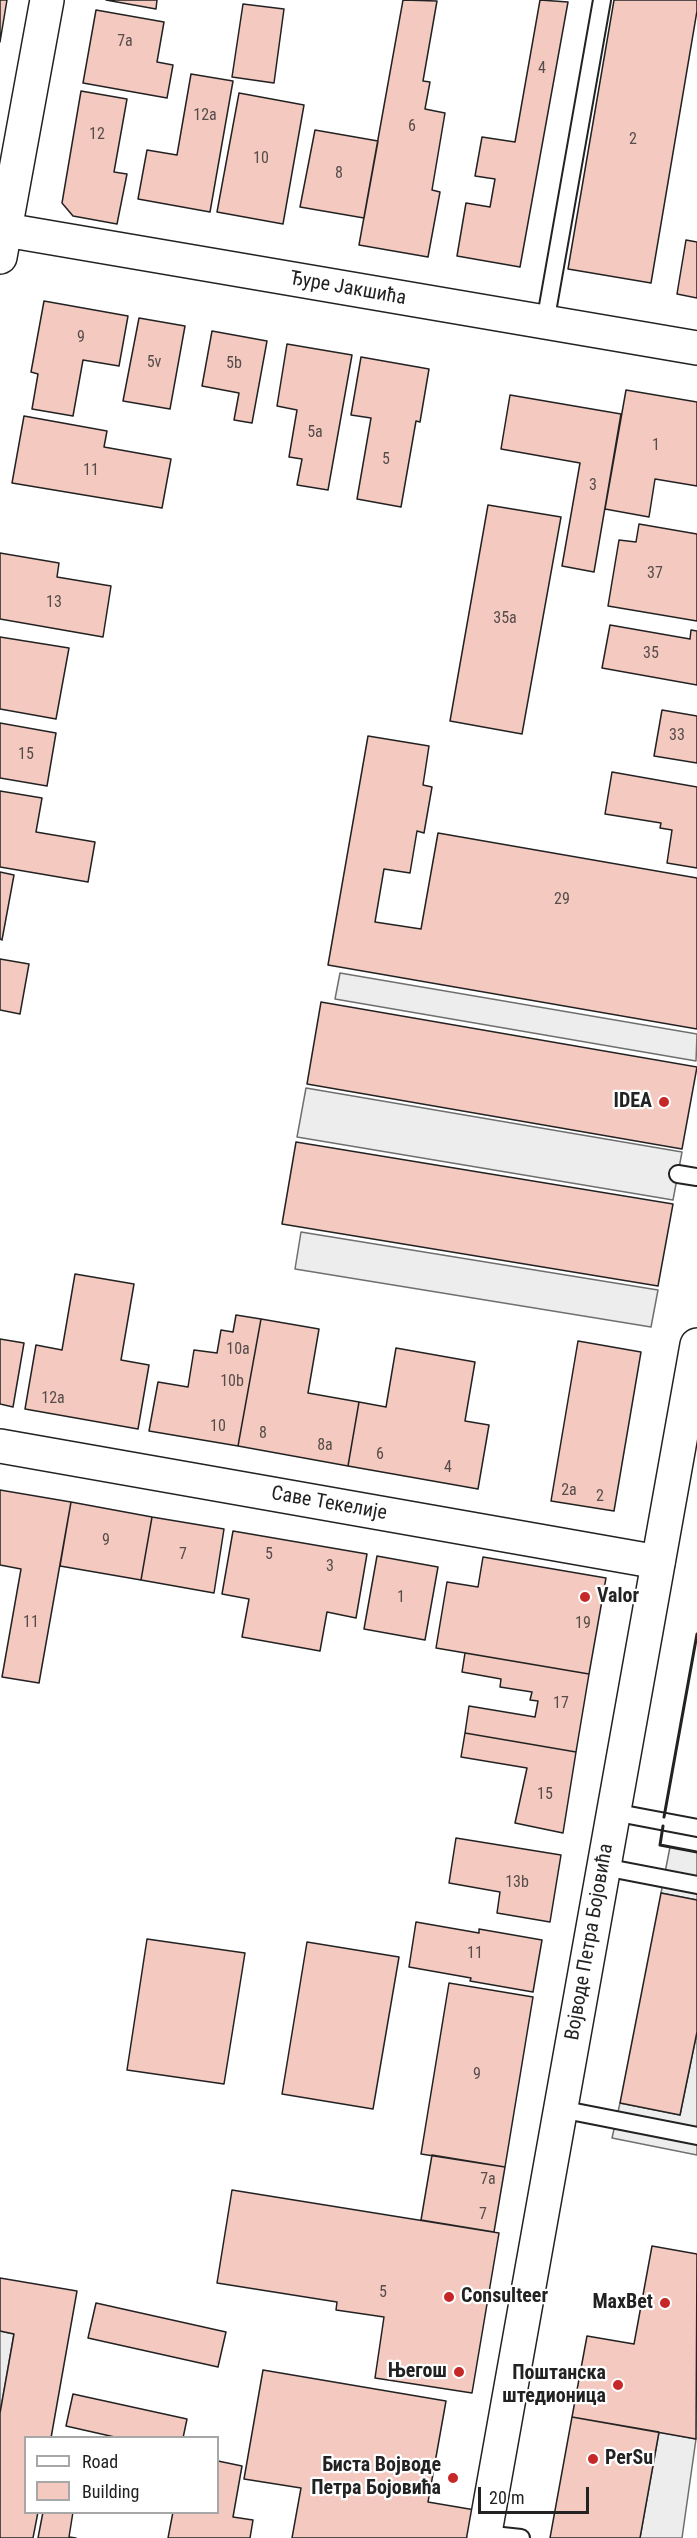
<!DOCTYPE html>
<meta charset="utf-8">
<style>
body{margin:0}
#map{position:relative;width:697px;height:2538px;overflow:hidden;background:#fff;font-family:"Roboto Condensed",sans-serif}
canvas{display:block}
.legend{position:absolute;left:24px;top:2436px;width:195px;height:78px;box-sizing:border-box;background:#fff;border:2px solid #a7a7a7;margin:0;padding:8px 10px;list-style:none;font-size:18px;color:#222}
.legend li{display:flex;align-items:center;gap:12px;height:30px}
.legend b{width:30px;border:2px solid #a7a7a7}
.scale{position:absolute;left:478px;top:2487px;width:111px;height:27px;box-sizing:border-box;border:3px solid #222;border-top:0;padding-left:8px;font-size:18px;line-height:21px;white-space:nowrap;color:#222;-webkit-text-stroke:4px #fff;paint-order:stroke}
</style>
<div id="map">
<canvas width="697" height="2538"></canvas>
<ul class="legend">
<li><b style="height:8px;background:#fff"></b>Road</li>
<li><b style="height:16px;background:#f3c9c0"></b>Building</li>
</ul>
<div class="scale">20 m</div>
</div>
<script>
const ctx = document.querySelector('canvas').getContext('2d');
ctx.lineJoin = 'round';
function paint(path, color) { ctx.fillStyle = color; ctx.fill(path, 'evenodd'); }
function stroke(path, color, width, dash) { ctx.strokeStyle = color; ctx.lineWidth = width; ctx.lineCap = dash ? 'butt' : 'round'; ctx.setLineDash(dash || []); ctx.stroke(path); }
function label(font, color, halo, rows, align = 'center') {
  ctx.font = font + ' "Roboto Condensed",sans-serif'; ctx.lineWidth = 4.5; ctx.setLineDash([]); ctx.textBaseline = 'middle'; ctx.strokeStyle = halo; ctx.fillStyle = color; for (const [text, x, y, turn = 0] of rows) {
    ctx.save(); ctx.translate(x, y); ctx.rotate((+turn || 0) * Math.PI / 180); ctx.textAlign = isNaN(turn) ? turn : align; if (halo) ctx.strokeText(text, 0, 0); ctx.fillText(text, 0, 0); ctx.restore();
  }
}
const parking = new Path2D(`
 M340,973L697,1034L696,1061L335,999Z
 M306,1088L682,1152L673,1200L297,1137Z
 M301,1232L658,1290L651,1327L295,1269Z
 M670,1847L697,1852V1900L661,1893Z
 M697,2032V2155L612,2138L620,2103L680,2115Z
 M0,2331L14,2334L0,2413Z
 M659,2432L696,2439L682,2538H640Z`);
paint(parking, '#ededed');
stroke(parking, '#6f6f6f', 1.5);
const building = new Path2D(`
 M0,0H7L0,42Z
 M106,0H157L156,9Z
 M403,0L437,1L423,81L430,82L425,109L445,113L432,190L440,192L428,257L359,245Z
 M540,0L568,2L520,267L457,256L466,203L490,207L495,179L475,176L482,137L515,142Z
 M614,0H697V11L651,283L568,269Z
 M243,4L284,9L274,83L232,77Z
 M96,10L164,22L157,62L173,65L167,98L83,83Z
 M191,74L233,81L210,212L138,199L147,150L177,155Z
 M81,91L127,99L114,172L127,174L117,224L73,216L62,203Z
 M239,93L304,105L283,224L217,212Z
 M315,130L378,141L364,218L300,207Z
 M686,240L697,242V298L677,294Z
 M44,301L128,316L119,366L83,360L73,416L32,409L38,374L31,372Z
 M139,318L185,326L170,409L123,401Z
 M212,331L267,341L252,423L234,420L239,393L202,386Z
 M287,344L352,355L328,490L297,485L302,459L289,457L297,410L277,406Z
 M361,357L429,369L420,422L416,421L401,507L357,499L371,418L351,415Z
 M626,390L697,402V486L655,479L649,517L605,509Z
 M510,395L621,414L594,572L562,566L580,463L501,449Z
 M24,416L107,431L104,447L171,459L162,508L12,483Z
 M488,505L561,517L522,734L450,721Z
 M639,524L697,534V621L608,606L619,540L636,542Z
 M0,553L59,563L57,577L111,586L103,637L0,619Z
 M610,625L690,639L691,630L697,631V685L602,668Z
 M0,637L69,648L56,719L0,709Z
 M662,710L697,716V763L654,756Z
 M0,723L56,733L47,786L0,778Z
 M368,736L429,746L423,785L432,787L424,833L417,831L410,873L384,869L375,922L421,929L438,833L697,878V1029L328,965Z
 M612,772L697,787V868L667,863L672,830L660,828L661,823L605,814Z
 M0,791L42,798L36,832L95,842L88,882L0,867Z
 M0,872L14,875L2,940L0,939Z
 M0,959L29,964L20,1014L0,1010Z
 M321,1002L697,1067L682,1149L307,1084Z
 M296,1142L673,1204L658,1286L282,1224Z
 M75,1274L134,1284L121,1360L149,1365L138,1429L25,1409L36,1345L62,1350Z
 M236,1315L261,1319L238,1446L149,1431L158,1382L188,1387L194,1350L217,1353L221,1330L233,1332Z
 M261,1319L319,1329L308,1393L359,1402L348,1466L238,1446Z
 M0,1339L24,1343L13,1407L0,1404Z
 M578,1341L641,1352L614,1511L551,1501Z
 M396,1348L475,1362L465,1421L489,1425L478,1489L348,1466L359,1402L386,1407Z
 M0,1490L71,1502L39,1683L2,1677L21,1569L0,1565Z
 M71,1502L152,1517L141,1580L60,1566Z
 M152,1517L224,1529L214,1593L141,1580Z
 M233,1531L367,1554L356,1618L327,1612L320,1651L242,1637L249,1599L222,1594Z
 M377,1556L438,1567L425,1640L364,1629Z
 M483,1557L606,1578L589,1674L436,1648L447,1582L478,1587Z
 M465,1653L589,1674L576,1752L465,1733L469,1706L535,1717L538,1701L530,1700L532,1692L500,1687L501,1679L462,1672Z
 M465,1733L576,1752L563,1833L515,1823L527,1768L461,1757Z
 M456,1838L561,1855L550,1922L497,1913L500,1892L449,1883Z
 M661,1893L697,1900V2032L680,2115L620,2103Z
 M416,1922L479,1933V1929L542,1940L533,1992L470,1981L471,1978L409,1967Z
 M147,1939L245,1953L224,2084L127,2070Z
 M307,1942L399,1957L373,2109L282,2094Z
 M449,1983L533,1997L505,2167L421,2154Z
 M432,2155L505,2167L494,2232L421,2220Z
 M232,2190L499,2233L472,2393L375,2378L384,2317L336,2310L337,2302L217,2283Z
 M652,2246L697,2254L696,2439L572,2417L587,2336L634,2344Z
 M0,2278L77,2291L51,2438H26V2512H38L33,2538H0V2413L14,2334L0,2331Z
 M96,2303L226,2332L218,2367L88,2338Z
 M263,2370L446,2401L428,2502L481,2511L476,2538H292L301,2488L244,2479Z
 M73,2394L187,2419L183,2438H119L66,2426Z
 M572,2417L659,2432L640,2538H550Z
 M218,2461L242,2466L233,2517L253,2520L250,2538H168L173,2512H218Z
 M43,2512H73L69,2537L76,2538H38Z`);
paint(building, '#f3c9c0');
stroke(building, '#222', 1.5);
const lane = new Path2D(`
 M545,323L602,0
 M678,1174L697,1177
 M613,1812L697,1828
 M604,1867L697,1885
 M560,2109L697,2136
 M484,2534L521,2538`);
const street = new Path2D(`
 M0,257L47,0
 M0,1446L658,1562`);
const secondary = new Path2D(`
 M0,229L697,348
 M484,2538L697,1345`);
stroke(lane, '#222', 20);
stroke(street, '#222', 36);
stroke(secondary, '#222', 36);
stroke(lane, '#fff', 16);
stroke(street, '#fff', 33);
stroke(secondary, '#fff', 33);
stroke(new Path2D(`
 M664,1817L697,1634
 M663,1826L660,1845L697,1852`), '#222', 3);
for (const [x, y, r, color] of [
 [664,1102,6,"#c62828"],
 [585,1597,6,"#c62828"],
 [449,2297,6,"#c62828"],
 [665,2303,6,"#c62828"],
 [459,2372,6,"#c62828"],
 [618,2385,6,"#c62828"],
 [593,2459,6,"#c62828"],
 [453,2478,6,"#c62828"]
]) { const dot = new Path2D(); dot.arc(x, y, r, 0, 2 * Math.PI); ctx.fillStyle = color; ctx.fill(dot); stroke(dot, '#fff', 2); }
label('16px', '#564c4a', null, [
 ["7a",125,42],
 ["4",542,69],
 ["12a",205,116],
 ["6",412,127],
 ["12",97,135],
 ["2",633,140],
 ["10",261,159],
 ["8",339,174],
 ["9",81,338],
 ["5v",154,363],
 ["5b",234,364],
 ["5a",315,433],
 ["1",656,446],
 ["5",386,460],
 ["11",91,471],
 ["3",593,486],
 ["37",655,574],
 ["13",54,603],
 ["35a",505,619],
 ["35",651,654],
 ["33",677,736],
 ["15",26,755],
 ["29",562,900],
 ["10a",238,1350],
 ["10b",232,1382],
 ["12a",53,1399],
 ["10",218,1427],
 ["8",263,1434],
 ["8a",325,1446],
 ["6",380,1455],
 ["4",448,1468],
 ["2a",569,1491],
 ["2",600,1497],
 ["9",106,1541],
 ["7",183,1555],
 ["5",269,1555],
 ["3",330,1567],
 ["1",401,1598],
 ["11",31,1623],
 ["19",583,1624],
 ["17",561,1704],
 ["15",545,1795],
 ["13b",517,1883],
 ["11",475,1954],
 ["9",477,2075],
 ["7a",488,2180],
 ["7",483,2215],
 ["5",383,2293]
]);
label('20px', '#222', '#fff', [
 ["Ђуре Јакшића",348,289,10],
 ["Саве Текелије",329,1504,10],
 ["Војводе Петра Бојовића",590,1942,-80]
]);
label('bold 20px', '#222', '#fff', [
 ["IDEA",652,1102],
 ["Valor",597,1597,"left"],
 ["Consulteer",461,2297,"left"],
 ["MaxBet",653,2303],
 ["Његош",447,2372],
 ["Поштанска",606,2374],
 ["штедионица",606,2397],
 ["PerSu",605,2459,"left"],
 ["Биста Војводе",441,2466],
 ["Петра Бојовића",441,2489]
], 'right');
</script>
